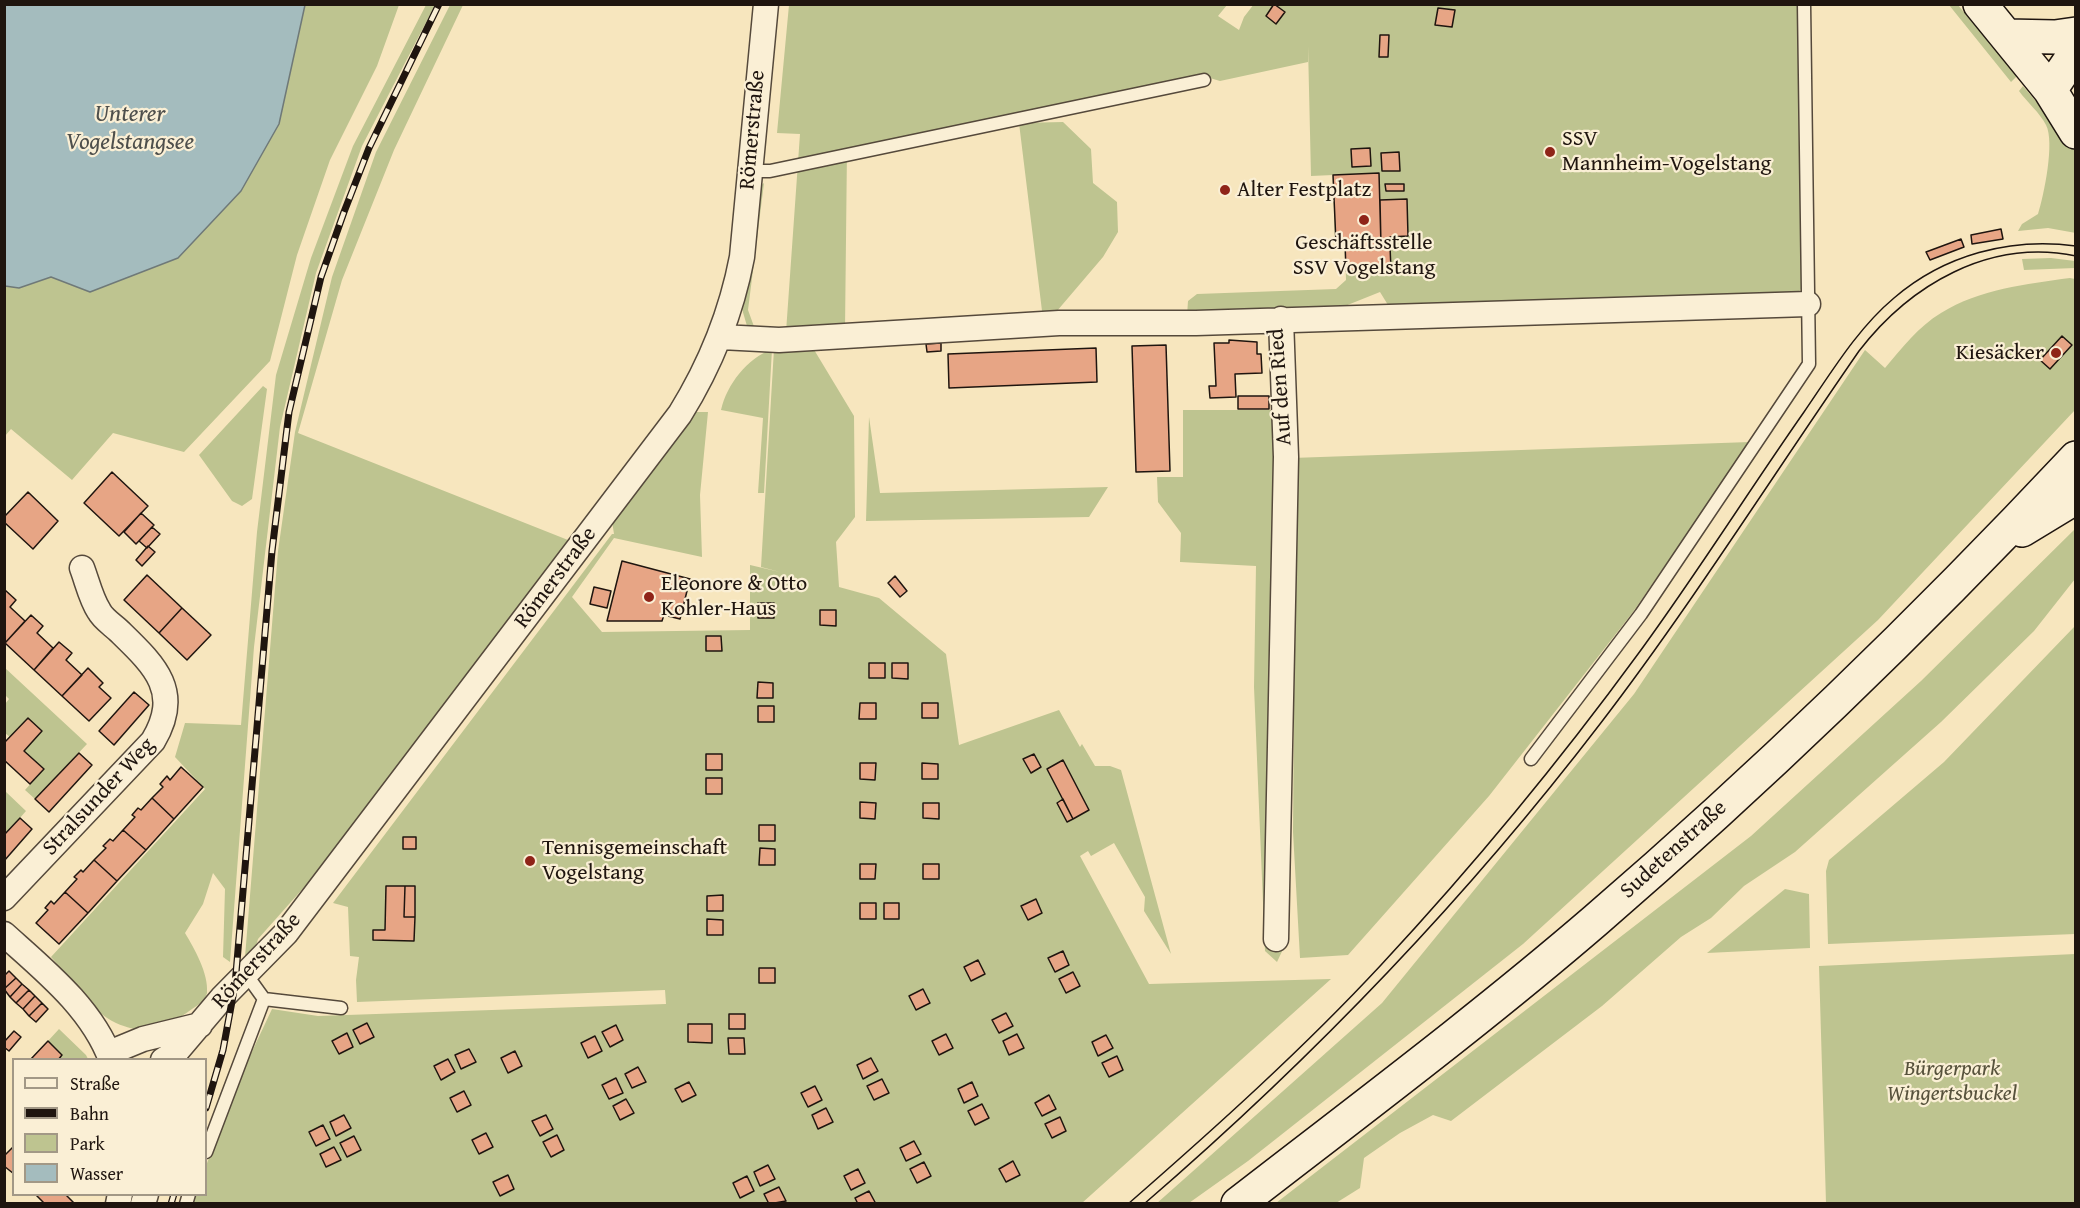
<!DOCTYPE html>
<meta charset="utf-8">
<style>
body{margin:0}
#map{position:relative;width:2080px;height:1208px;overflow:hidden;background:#f7e6be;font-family:"Gentium Book Plus",serif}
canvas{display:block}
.frame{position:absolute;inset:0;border:6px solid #1f150f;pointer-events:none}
.legend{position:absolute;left:12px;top:1058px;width:195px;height:138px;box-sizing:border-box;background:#faefd5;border:2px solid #a29886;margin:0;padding:8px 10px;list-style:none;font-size:18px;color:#1f150f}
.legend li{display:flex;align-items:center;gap:12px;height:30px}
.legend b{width:30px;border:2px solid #a29886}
</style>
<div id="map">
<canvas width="2080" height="1208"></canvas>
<div class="frame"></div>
<ul class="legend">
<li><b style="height:8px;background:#faefd5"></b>Straße</li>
<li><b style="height:8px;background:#1f150f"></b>Bahn</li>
<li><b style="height:16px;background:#bec490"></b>Park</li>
<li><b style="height:16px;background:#a4bcbe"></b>Wasser</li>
</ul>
</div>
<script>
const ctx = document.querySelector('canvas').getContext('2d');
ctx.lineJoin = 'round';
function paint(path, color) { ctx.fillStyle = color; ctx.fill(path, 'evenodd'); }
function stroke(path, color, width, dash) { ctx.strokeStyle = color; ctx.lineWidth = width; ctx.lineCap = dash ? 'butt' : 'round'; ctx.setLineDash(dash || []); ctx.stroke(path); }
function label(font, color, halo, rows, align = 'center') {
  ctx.font = font + ' "Gentium Book Plus",serif'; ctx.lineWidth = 4.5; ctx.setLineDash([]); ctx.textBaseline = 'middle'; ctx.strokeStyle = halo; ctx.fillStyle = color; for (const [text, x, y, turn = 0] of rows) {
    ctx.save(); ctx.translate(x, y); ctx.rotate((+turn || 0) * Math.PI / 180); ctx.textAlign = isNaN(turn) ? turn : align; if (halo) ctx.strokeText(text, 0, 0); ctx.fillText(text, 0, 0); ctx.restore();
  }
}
paint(new Path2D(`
 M1254,4L1798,5L1802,288L1790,301L1388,305L1380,292L1330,312L1187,316L1188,301L1197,294L1336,289L1346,280L1345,243H1335L1333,175L1311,176L1308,46V62L1220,81L1200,75L847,149L845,329L786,332L800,134L777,133L789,5H1227L1218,16L1239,30L1244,17Z
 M5,5H399L377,66L330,160L297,255L270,361L184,452L113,433L72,480L11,429L5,436Z
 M426,5H435L362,146L316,273L280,427L254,647L230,962L223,957L225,889L213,873L203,904L185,933C194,948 209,974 207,993C205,1001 198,1005 192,1009C166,1028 148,1037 116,1023C90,1011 70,978 51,957L205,789L175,757L185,723L241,725L257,532L276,375L311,258L353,146Z
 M450,5H463L394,150L342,280L298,433L568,540L322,867L258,939L254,953L245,957L278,551L295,432L332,277L376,152Z
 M1949,5H1958L2017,76L2011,82Z
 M2023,86L2075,148L2076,233L2048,228L2018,231L2022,224L2038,214C2044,195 2055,142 2046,125C2040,113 2027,102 2019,91Z
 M1063,122L1091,149L1093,183L1117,202L1118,232L1103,257L1051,318L1043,319L1019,123Z
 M764,183L748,310L756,332L747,326L742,309L757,189Z
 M2051,258L2075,261V268L2024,270L2022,259Z
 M2070,278L2075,279V410L1878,620L1523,944L1248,1161L1189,1203L1156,1204L1382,1003L1634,694L1865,350L1885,368C1901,349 1919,326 1941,313C1980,289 2026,284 2070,278Z
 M813,348L854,416L855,517L836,542L839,587L879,598L946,654L959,745L1059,710L1080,747L1082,744L1095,766H1110L1121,770L1171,954L1144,911L1145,897L1114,843L1091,856L1088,851L1080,856L1149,984L1331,979L1082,1203L192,1204L195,1195L206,1194V1166L232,1094L272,1009L318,1016L666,1004L665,990L357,1002L356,980L359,957L350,956L348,907L333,903L612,534H614L612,521L695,412H708L700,495L702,557L614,538L572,597L602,632L750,630V565L780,572L761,567L774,349Z
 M772,349L764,493H758L763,418L721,410C727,384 747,359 772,349Z
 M263,386L267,389L252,499L242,506L232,501L199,455Z
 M1183,410H1272L1278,422L1285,945L1277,962L1265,951L1254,687L1256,566L1180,562L1181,533L1158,502L1157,477H1183Z
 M869,417L880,493L1108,487L1089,517L866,521Z
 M1750,442L1633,612L1489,796L1348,955L1300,958L1293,832L1294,708L1291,593L1292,458Z
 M2075,529V579L2034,631L1941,722L1795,852L1744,886L1711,918L1681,937L1602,1006L1451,1121L1433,1115L1400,1133L1364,1158L1360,1188L1336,1203H1276L1751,836L1921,681Z
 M2075,626V934L1828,944L1826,871L1829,860L1944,762Z
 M4,667L87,744L35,799L25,790L44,769L24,751L42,731L28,718L10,737L5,733V704L9,699L5,695Z
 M5,791L26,811L5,835Z
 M1785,889L1809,894L1810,948L1707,953Z
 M2075,954V1203H1826L1819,966Z
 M59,1029L86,1055L88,1059H58L62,1054L48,1041Z`), '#bec490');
const water = new Path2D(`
 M4,5H305L279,124L241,191L178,258L90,292L51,277L19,288L5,286Z`);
paint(water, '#a4bcbe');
stroke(water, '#6f7978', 1.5);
const building = new Path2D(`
 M1274,4L1285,12L1276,24L1266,16Z
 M1438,8L1455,10L1452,27L1435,25Z
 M1380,35H1389L1388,57H1379Z
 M1370,148L1371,166L1352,167L1351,149Z
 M1399,152L1400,171H1382L1381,153Z
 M1379,173L1381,246H1390L1391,270L1346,271L1345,243H1336L1333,175Z
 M1385,184H1404V191H1386Z
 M1407,199L1408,236L1390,237V246H1381L1380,200Z
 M2001,229L2003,239L1972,244L1971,235Z
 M1961,239L1964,247L1930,260L1926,252Z
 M2062,336L2072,345L2050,369L2040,360Z
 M1229,340L1257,342V354H1261L1262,373L1235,374L1236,397L1210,398L1209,386H1216L1214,343H1229Z
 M941,343V351L927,352L926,344Z
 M1166,345L1170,471L1136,472L1132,346Z
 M1096,348L1097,382L949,388L948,354Z
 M1238,396H1269V409H1238Z
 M112,472L148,506L119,536L84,503Z
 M28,492L58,521L33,549L4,522V517Z
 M141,513L154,525L136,544L124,532Z
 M152,527L160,534L147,548L139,541Z
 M148,546L155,552L142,566L136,560Z
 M622,561L690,579L680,619L664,615L662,621H607Z
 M147,575L182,608L159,633L124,600Z
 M895,576L907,591L900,597L888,583Z
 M594,587L611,591L607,608L590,604Z
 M5,590L16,600L10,607L25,621L5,643Z
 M758,603H774V618H758Z
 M182,608L211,635L187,660L159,633Z
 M820,610H836V626L820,625Z
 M31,615L43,626L37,633L53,648L34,670L5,643Z
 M706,636H721L722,651H706Z
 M59,642L72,653L66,660L82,675L62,696L34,670Z
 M869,663H885V678H869Z
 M892,663H908V679L892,678Z
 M88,668L103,683L99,687L111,698L89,721L62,696Z
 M758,682L773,683V698H757Z
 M134,692L149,705L114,745L99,731Z
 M860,703H876V719H859Z
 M922,703H938V718H922Z
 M758,706H774V722H758Z
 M28,718L42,731L24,751L44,769L30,784L4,760V743Z
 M79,753L92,765L49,812L35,799Z
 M706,754H722V770H706Z
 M1034,754L1041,767L1031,773L1023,759Z
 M1063,760L1089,810L1073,819L1047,769Z
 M860,763H876L875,780L860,779Z
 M922,763L938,764V779H922Z
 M181,767L203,787L174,819L152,798L163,787L160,784L167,776L170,780Z
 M706,778H722V794H706Z
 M152,798L174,819L146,850L123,830L135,817L132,815L138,808L141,810Z
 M1063,799L1073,819L1067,822L1057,803Z
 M860,802L876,803L875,819L860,818Z
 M923,803H939V819L923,818Z
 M20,818L32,829L4,861V835Z
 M759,825H775V841H759Z
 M123,830L146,850L117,881L94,860L106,848L103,846L110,839L113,841Z
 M403,837H416V849H403Z
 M760,848L775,849V865H759Z
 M94,860L117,881L88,913L65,892L77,879L74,877L81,870L83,872Z
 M860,864H876L875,879H860Z
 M923,864H939V879H923Z
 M386,886H405L404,917H415L414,941L373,940V930H385Z
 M405,886H415V917H404Z
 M65,892L88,913L59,944L36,923L48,910L45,908L51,901L54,904Z
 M723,895V911H707V896Z
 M1036,899L1042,913L1028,920L1021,906Z
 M860,903H876V919H860Z
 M884,903H899V919H884Z
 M707,919L723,920V935H707Z
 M1063,951L1069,965L1055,972L1048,958Z
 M978,960L985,974L971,981L964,967Z
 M759,968H775V983H759Z
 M9,971L16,978L4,989V976Z
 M1073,972L1080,986L1066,993L1059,979Z
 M16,978L22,984L10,997L4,989Z
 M22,984L29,990L16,1003L10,997Z
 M923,989L930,1003L916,1010L909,996Z
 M29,990L35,996L23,1009L16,1003Z
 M35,996L42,1003L29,1016L23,1009Z
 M42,1003L48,1009L36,1022L29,1016Z
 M1006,1013L1013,1026L999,1033L992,1020Z
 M729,1014H745V1029H729Z
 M367,1023L374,1037L360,1044L353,1030Z
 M688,1024H712V1043L688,1042Z
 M616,1025L623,1040L610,1047L602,1032Z
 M14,1031L21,1037L9,1051L4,1047V1042Z
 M347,1033L353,1047L339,1054L332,1041Z
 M946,1034L953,1048L939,1055L932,1041Z
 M1017,1034L1024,1048L1009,1055L1003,1041Z
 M1106,1035L1113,1048L1098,1056L1092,1042Z
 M595,1036L602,1051L588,1058L581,1043Z
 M728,1038H744L745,1054H729Z
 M48,1041L62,1055L58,1060H30Z
 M469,1049L476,1062L461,1069L455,1055Z
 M515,1051L522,1066L508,1073L501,1058Z
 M1117,1056L1123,1070L1109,1077L1102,1063Z
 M871,1058L878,1071L863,1079L857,1065Z
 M448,1059L455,1072L441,1080L434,1066Z
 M638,1067L646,1082L632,1088L625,1074Z
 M616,1078L623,1093L609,1099L602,1085Z
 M882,1079L889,1093L874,1100L867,1086Z
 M689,1082L696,1095L682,1102L675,1089Z
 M972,1082L978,1096L964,1103L958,1089Z
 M815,1086L822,1100L808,1107L801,1093Z
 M464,1091L471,1105L457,1112L450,1098Z
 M1049,1095L1056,1109L1042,1116L1035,1103Z
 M626,1099L634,1113L620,1120L613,1106Z
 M982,1104L989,1118L975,1125L968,1111Z
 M826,1108L833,1122L818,1129L812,1115Z
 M344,1115L351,1128L336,1136L330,1122Z
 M546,1115L553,1129L540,1136L532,1121Z
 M1060,1117L1066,1131L1052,1138L1045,1124Z
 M323,1125L330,1139L316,1146L309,1132Z
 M486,1133L493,1147L479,1154L472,1140Z
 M557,1135L564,1150L551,1157L543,1142Z
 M354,1136L361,1150L347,1157L340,1143Z
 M914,1141L921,1154L906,1161L900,1148Z
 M13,1147H14V1174L4,1166V1156Z
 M334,1147L341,1160L326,1167L320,1154Z
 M1013,1161L1020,1175L1006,1182L999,1169Z
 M924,1162L931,1176L917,1183L910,1169Z
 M768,1165L775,1179L760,1186L754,1172Z
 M858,1169L865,1183L851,1190L844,1176Z
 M508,1175L514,1189L500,1196L493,1182Z
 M747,1176L754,1191L740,1198L733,1183Z
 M779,1187L786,1201L769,1204L764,1194Z
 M869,1191L876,1204H858L855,1198Z
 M35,1194H65L75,1204H45Z`);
paint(building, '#e7a585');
stroke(building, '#1f150f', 1.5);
const lane = new Path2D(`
 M749,171H770L1204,80
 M1531,759L1641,614L1809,364L1804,4
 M264,999L341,1008
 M206,1152L264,999L246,974
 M186,1204L189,1194`);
const street = new Path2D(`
 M721,337L779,340L1059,323H1196L1808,304
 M4,898L153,741C183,691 154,665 119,631C113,625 103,619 99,611C91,599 87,581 82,568
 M4,934C44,970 92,1008 111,1060
 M1276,939L1286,457L1281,319
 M109,1053L143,1039L200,1025
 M163,1060L177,1051L222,998L286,933L680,414C711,364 731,315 742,257L766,4
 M118,1204L120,1194
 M143,1204L146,1194`);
const secondary = new Path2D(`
 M1980,4L2050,90L2076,132
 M2007,36L2055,37L2076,34
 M2050,90L2076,52
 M2022,530L2076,497
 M1238,1204C1358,1111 1481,1019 1596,920C1764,775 1924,620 2076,458`);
stroke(lane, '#55493b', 15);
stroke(street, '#55493b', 27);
stroke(secondary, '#1f150f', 36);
stroke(lane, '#faefd5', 12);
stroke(street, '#faefd5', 24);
stroke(secondary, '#faefd5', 33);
stroke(new Path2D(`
 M1128,1204C1215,1128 1303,1049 1381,965C1473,866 1559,762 1638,654C1696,575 1748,492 1804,412C1831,373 1857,329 1894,298C1944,255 2010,237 2076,246
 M1144,1204C1311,1060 1466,899 1600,724C1692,604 1773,475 1859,351C1910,285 1989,238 2076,256`), '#1f150f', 1.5);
const rail = new Path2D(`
 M206,1108L223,1050L235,985L272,551L289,412L321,277L344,212L369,148L439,4
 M171,1204L174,1194`);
stroke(rail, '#1f150f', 7);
stroke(rail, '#faefd5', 4.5, [14]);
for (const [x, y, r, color] of [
 [1550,152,6,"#8f2418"],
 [1225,190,6,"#8f2418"],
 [1364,220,6,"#8f2418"],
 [2056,353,6,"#8f2418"],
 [649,597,6,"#8f2418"],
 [530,861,6,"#8f2418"]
]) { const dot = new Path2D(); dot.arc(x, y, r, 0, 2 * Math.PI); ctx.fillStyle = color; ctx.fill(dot); stroke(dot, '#faefd5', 2); }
label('22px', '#1f150f', '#faefd5', [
 ["Römerstraße",753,130,-85],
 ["Auf den Ried",1281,387,-94],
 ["Römerstraße",556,578,-53],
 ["Stralsunder Weg",99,797,-47],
 ["Sudetenstraße",1674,850,-42],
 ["Römerstraße",257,961,-48]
]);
label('22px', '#1f150f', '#faefd5', [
 ["SSV",1562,139],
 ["Mannheim-Vogelstang",1562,164],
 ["Alter Festplatz",1237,190],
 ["Geschäftsstelle",1364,243,"center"],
 ["SSV Vogelstang",1364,268,"center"],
 ["Kiesäcker",2044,353,"right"],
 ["Eleonore & Otto",661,584],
 ["Kohler-Haus",661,609],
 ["Tennisgemeinschaft",542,848],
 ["Vogelstang",542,873]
], 'left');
label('italic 22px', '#57523c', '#faefd5', [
 ["Bürgerpark",1952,1069],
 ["Wingertsbuckel",1952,1094]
]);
label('italic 24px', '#4e4f4c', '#faefd5', [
 ["Unterer",130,115],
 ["Vogelstangsee",130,143]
]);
</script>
